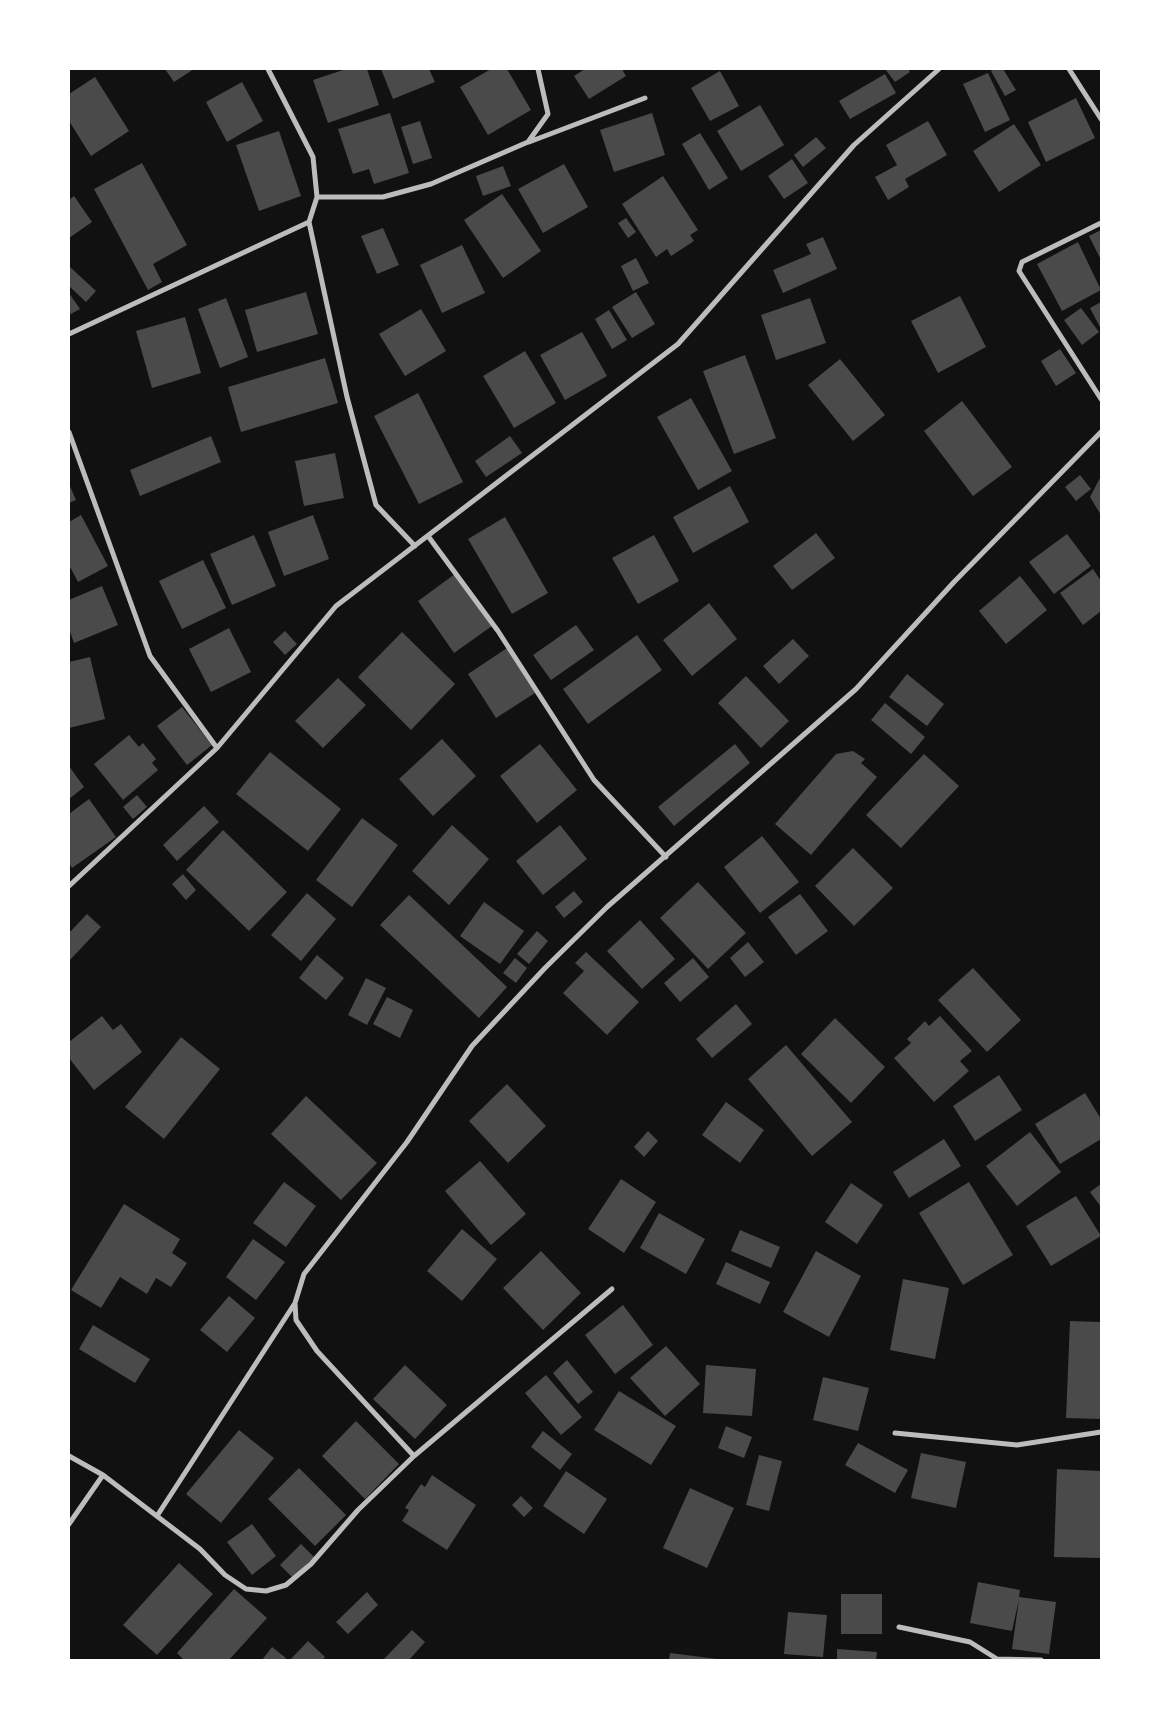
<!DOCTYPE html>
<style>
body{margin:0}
#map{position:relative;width:1170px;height:1729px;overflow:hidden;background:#111;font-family:Barlow,sans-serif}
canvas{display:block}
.frame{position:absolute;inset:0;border:70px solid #fff;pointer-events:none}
</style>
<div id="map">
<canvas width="1170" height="1729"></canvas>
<div class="frame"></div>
</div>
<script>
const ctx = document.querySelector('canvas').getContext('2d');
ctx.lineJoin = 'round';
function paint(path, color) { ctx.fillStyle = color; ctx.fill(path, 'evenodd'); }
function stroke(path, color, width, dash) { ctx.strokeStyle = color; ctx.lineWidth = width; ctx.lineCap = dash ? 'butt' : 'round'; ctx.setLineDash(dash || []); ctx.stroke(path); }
paint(new Path2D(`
 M165,69H194L174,82Z
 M346,69H367L379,105L328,123L313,80Z
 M381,69H429L435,82L393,99Z
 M491,69H507L531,110L488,135L460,87Z
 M585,69H622L626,76L589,99L574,76Z
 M885,69H908L910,72L895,82Z
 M995,69H1003L1016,90L1005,96L991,71Z
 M720,71L739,106L710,121L691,88Z
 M988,73L1010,120L985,132L963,84Z
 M885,74L896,93L850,119L839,101Z
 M95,77L129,131L91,156L69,121V94Z
 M242,82L263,121L227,142L206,102Z
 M1076,98L1095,138L1046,162L1028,122Z
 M760,105L784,145L741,171L717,131Z
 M390,113L409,173L374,184L369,169L353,174L338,129Z
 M652,113L665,155L614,172L600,130Z
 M420,121L432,158L413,164L401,127Z
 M928,121L947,155L905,179L909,187L888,200L875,177L897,165L886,145Z
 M1014,124L1041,165L999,192L973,151Z
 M279,131L301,196L259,211L236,145Z
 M700,133L728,178L709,190L682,144Z
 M816,137L826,148L803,167L794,155Z
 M792,159L808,183L784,199L768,176Z
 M142,163L187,245L153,264L162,282L148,290L94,189Z
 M564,164L588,207L543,233L518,189Z
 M503,166L511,186L483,196L476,176Z
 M663,176L698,230L690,235L694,241L671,256L667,249L656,257L622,204Z
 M502,194L541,251L503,278L464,220Z
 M74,196L92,222L69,238V200Z
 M626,218L636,232L628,238L618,223Z
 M383,228L399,265L377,274L361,236Z
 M1101,230V260L1089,236Z
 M823,237L837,269L783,293L773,270L811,254L806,244Z
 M1078,242L1101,290L1062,311L1037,264Z
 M462,245L485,293L442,313L420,265Z
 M636,258L649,283L633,291L621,266Z
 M70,267L96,291L86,302L69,286Z
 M306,292L318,334L257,352L245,310Z
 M636,292L655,324L632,338L612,307Z
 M69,293L80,309L69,315Z
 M960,296L986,347L938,373L911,321Z
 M226,298L248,357L220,368L198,309Z
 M810,298L826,343L776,360L761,315Z
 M1101,302V329L1090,308Z
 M1081,308L1099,332L1082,345L1064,320Z
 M421,309L446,351L405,376L379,334Z
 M609,310L627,340L612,349L595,319Z
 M185,317L201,373L152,388L136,331Z
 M582,332L607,376L565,400L540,355Z
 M1060,349L1076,373L1056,386L1041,361Z
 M525,351L556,403L514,428L483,376Z
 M745,355L776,438L734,454L703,371Z
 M325,358L338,403L241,432L228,387Z
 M840,359L885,415L853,441L808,385Z
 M418,393L463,482L419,504L374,416Z
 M691,398L732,471L698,490L657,417Z
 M962,401L1012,467L973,496L924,431Z
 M211,436L221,462L140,496L130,470Z
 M510,436L522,453L486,477L475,461Z
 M335,453L344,498L304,506L295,461Z
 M1080,475L1091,489L1076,501L1065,487Z
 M1101,476V515L1090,497Z
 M69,484L76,500L69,503Z
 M730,486L749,522L693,553L673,517Z
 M81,515L108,566L78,582L69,565V522Z
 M313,515L329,559L284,576L268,532Z
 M505,517L548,593L512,614L468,539Z
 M816,533L835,558L792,590L773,566Z
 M1067,534L1091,566L1054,594L1029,562Z
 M254,535L276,586L232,605L210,554Z
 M654,535L679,581L638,604L612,558Z
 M203,560L226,608L182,629L159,581Z
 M1093,569L1101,581V611L1083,625L1060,593Z
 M455,574L492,626L454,653L418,601Z
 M1020,576L1047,610L1006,644L979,611Z
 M102,586L118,625L74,643L69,629V600Z
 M709,603L737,639L692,676L663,640Z
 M576,625L594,650L551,680L533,655Z
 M229,628L251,672L211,692L189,649Z
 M285,631L297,644L285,655L273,642Z
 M402,632L455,684L411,730L358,677Z
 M637,635L662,670L588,724L563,689Z
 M793,639L809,656L779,684L763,666Z
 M507,648L535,693L496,718L468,674Z
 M90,657L105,719L69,728V662Z
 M907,674L944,704L927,726L889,697Z
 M746,676L789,721L761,748L718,703Z
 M338,678L366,705L323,748L295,721Z
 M885,703L925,737L911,754L871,720Z
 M182,707L212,745L187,765L157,726Z
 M129,735L139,747L143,743L156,759L152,763L158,770L123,800L94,764Z
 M442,739L476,776L433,816L399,779Z
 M540,744L577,790L537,823L500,776Z
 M735,744L750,763L674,826L658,807Z
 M853,751L865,759L861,763L877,777L811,855L775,824L836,754Z
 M270,752L341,809L308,851L236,794Z
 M924,754L959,786L901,848L866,815Z
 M69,766L84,787L69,799Z
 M137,795L147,807L133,819L123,807Z
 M89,799L116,837L72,868L69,863V814Z
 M204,806L219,822L177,861L163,845Z
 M362,818L398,845L352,907L316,880Z
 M452,825L489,859L449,905L412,871Z
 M560,825L587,859L543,895L516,861Z
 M223,830L287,892L249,931L186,870Z
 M762,836L799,882L760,913L724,867Z
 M853,848L893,888L854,926L815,886Z
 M183,874L196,890L186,900L172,884Z
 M698,882L746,933L708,969L660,918Z
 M574,891L583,902L564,918L555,907Z
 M307,893L336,919L301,961L271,935Z
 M800,894L828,931L796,955L768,917Z
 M409,895L507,987L479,1018L380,925Z
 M484,902L524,931L500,964L460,936Z
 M87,914L101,927L69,961V933Z
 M640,920L675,959L642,989L607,951Z
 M537,931L548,941L529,964L517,954Z
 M748,942L764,962L745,977L730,958Z
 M586,952L639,1002L607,1035L563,993L584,971L575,963Z
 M317,955L344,978L326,1000L299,978Z
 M515,958L527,968L516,983L503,973Z
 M693,958L709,977L680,1002L664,983Z
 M973,968L1021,1020L987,1052L938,1000Z
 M366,978L386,988L367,1025L348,1015Z
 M387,997L413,1010L400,1038L373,1024Z
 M736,1004L752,1024L712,1058L696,1039Z
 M102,1016L113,1030L121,1024L142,1052L94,1090L69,1058V1042Z
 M940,1016L972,1051L960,1061L969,1071L934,1102L894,1058L911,1043L907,1039L925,1021L929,1026Z
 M835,1018L885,1067L851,1103L801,1054Z
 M181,1037L220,1069L164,1139L125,1107Z
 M786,1045L852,1122L812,1156L748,1079Z
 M999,1075L1022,1110L975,1141L953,1106Z
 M507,1084L546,1126L508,1163L469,1121Z
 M1085,1093L1101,1119V1139L1060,1164L1035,1124Z
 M306,1096L377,1163L341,1200L271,1134Z
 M726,1102L764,1130L740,1163L702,1135Z
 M648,1131L658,1141L644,1157L634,1147Z
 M1030,1132L1061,1172L1017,1206L986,1166Z
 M944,1139L961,1166L909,1198L893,1172Z
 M480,1161L526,1214L491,1245L445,1191Z
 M621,1179L656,1202L624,1253L588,1229Z
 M284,1182L316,1206L286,1247L253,1223Z
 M969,1182L1013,1255L963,1285L919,1213Z
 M851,1183L883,1205L857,1244L825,1222Z
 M1101,1184V1207L1090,1192Z
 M1076,1196L1101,1236L1051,1266L1026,1226Z
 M124,1204L180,1239L172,1253L187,1263L171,1287L156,1278L147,1294L120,1277L101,1308L71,1290Z
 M659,1213L705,1239L686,1274L640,1248Z
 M462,1229L497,1259L462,1301L427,1271Z
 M740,1230L780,1247L771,1268L731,1251Z
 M253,1239L285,1262L256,1300L226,1277Z
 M541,1251L581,1293L543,1330L503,1288Z
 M816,1251L861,1276L829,1337L783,1312Z
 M726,1262L770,1282L760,1304L716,1284Z
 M903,1279L949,1288L935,1359L890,1350Z
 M229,1296L255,1318L227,1352L200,1330Z
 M623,1305L653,1345L615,1374L585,1335Z
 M1070,1321L1101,1322V1419L1066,1418Z
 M93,1325L150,1359L135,1383L79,1349Z
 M666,1346L700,1384L665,1416L630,1378Z
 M567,1360L593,1392L578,1404L553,1373Z
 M405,1365L447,1405L415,1439L373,1399Z
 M706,1365L756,1369L752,1416L703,1413Z
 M546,1375L582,1417L561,1435L525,1393Z
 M823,1377L869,1388L858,1431L813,1420Z
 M619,1391L676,1426L651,1465L594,1430Z
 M356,1421L399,1464L365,1499L322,1456Z
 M726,1426L752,1437L744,1458L718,1448Z
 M239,1430L274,1458L221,1523L186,1494Z
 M543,1431L572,1454L560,1470L531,1447Z
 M858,1443L908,1470L895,1493L845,1465Z
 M921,1453L966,1462L956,1508L911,1498Z
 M759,1455L782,1461L769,1511L746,1505Z
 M299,1468L346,1515L315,1546L268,1499Z
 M1057,1469L1101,1471V1558L1054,1557Z
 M566,1471L607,1499L584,1534L543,1506Z
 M432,1475L476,1505L447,1550L402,1521L409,1510L405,1508L421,1484L425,1487Z
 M690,1488L734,1508L707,1568L663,1548Z
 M521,1496L533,1508L524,1517L512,1505Z
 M252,1524L276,1556L252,1575L227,1542Z
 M301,1544L314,1557L293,1578L280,1565Z
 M179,1563L213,1594L157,1655L123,1625Z
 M978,1582L1020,1590L1019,1597L1056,1602L1049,1654L1012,1649L1019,1599L1012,1631L970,1623Z
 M234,1589L267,1618L229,1660H184L177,1653Z
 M367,1592L378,1605L348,1634L336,1622Z
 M841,1594H882V1634H841Z
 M788,1612L827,1615L823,1657L784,1654Z
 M412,1630L425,1642L409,1660H383Z
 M308,1641L325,1657L322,1660H290Z
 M272,1647L286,1658L284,1660H262Z
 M837,1649L877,1652L876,1660H837Z
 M670,1653L717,1659V1660H669Z`), '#4a4a4a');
stroke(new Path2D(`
 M268,69L313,157L317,197L309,222L347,397L376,505L415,546
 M1069,69L1101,119
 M529,142L645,98
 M317,197H383L431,184L528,142L548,114L538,69
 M1101,223L1022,262L1019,271L1101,399
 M69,334L309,222
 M69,432L150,656L217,748
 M428,536L498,631L594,780L666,857
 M69,886L217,748L336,606L678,344L854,145L939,69
 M895,1433L1017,1445L1101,1432
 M69,1456L103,1475L200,1549L225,1575L246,1589L266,1591L286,1585L311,1564L358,1510L414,1456L612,1289
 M414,1456L317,1351L296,1320L295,1303L304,1274L407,1142L472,1046L545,968L607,907L856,689L954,582L1101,432
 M157,1516L295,1303
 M69,1524L103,1475
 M899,1627L970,1642L997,1659L1041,1660`), '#bcbcbc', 5);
</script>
